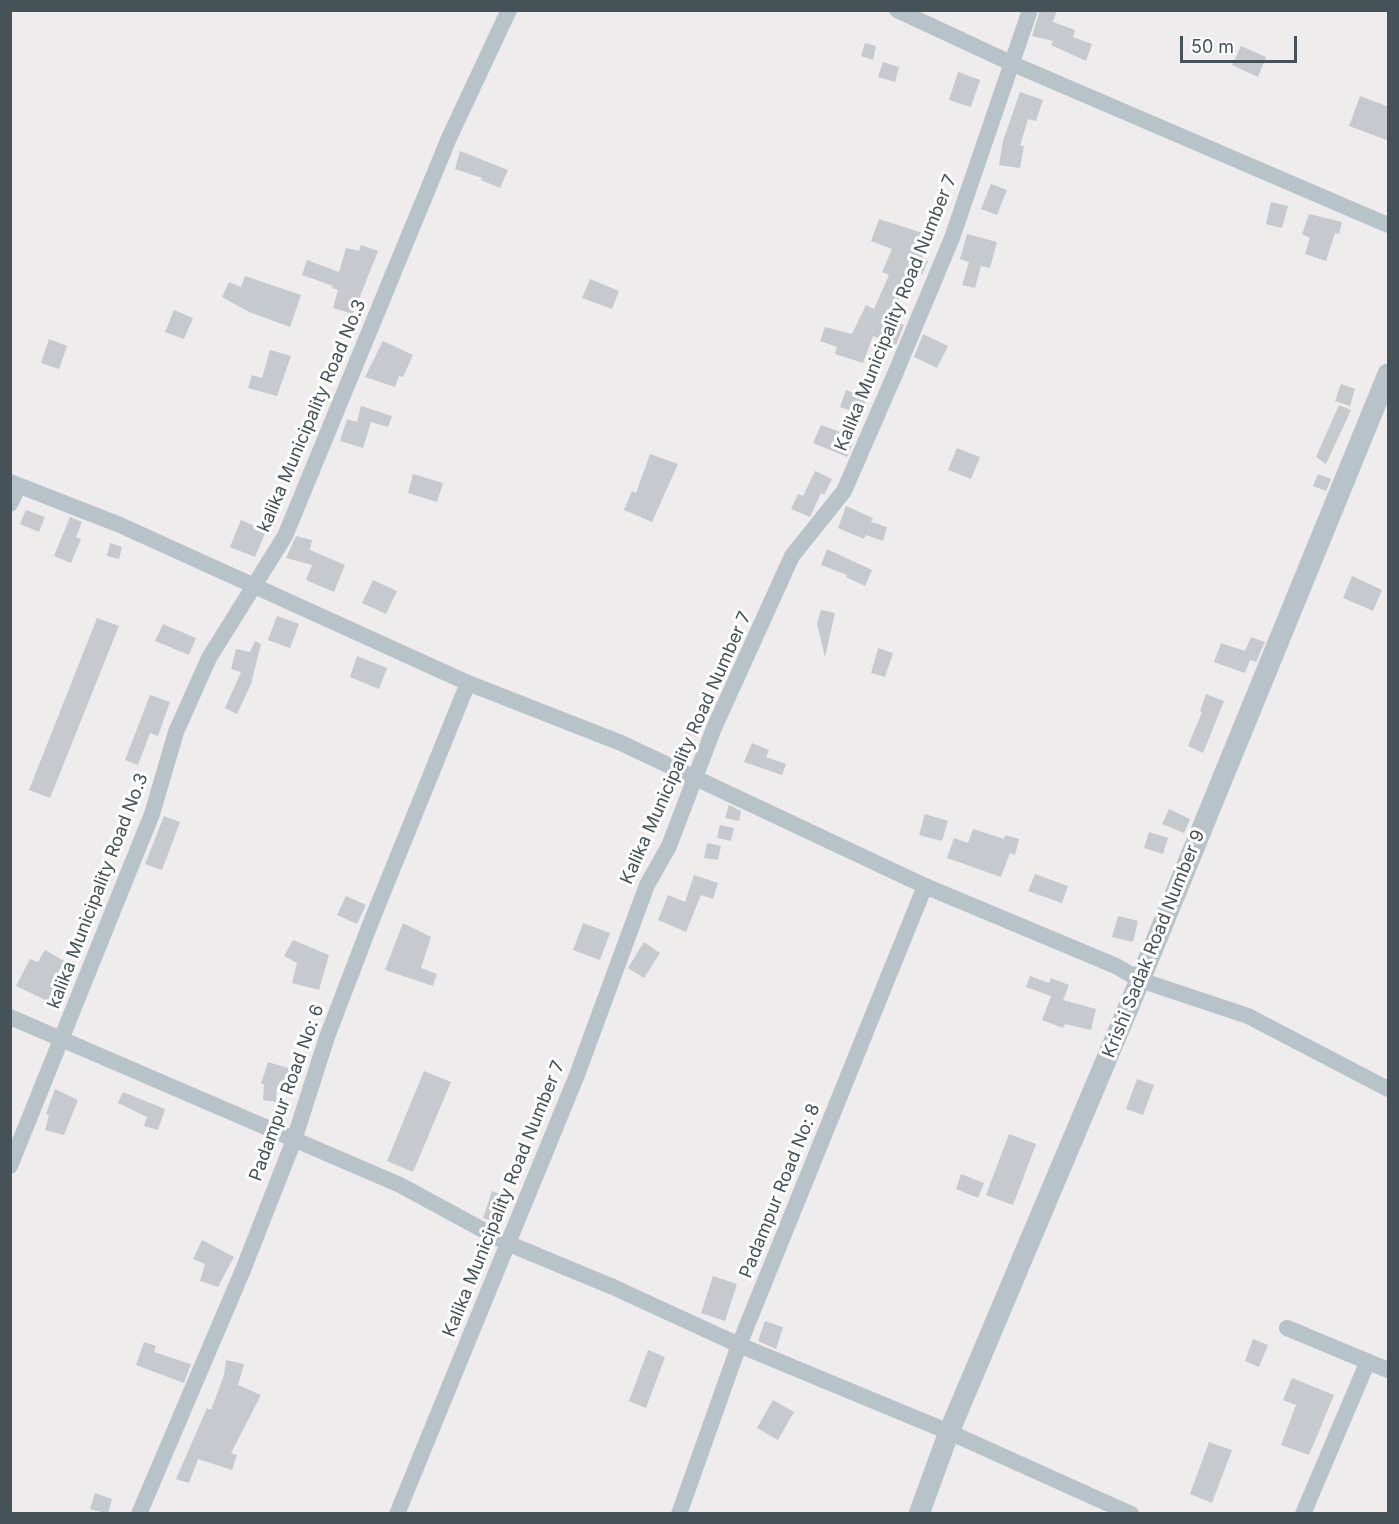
<!DOCTYPE html>
<style>
body{margin:0}
#map{position:relative;width:1399px;height:1524px;overflow:hidden;background:#eeecec;font-family:Inter,sans-serif}
canvas{display:block}
.frame{position:absolute;inset:0;border:12px solid #455258;pointer-events:none}
.scale{position:absolute;left:1180px;top:36px;width:117px;height:27px;box-sizing:border-box;border:3px solid #455258;border-top:0;padding-left:8px;font-size:18px;line-height:21px;white-space:nowrap;color:#455258;-webkit-text-stroke:4px #fff;paint-order:stroke}
</style>
<div id="map">
<canvas width="1399" height="1524"></canvas>
<div class="frame"></div>
<div class="scale">50 m</div>
</div>
<script>
const ctx = document.querySelector('canvas').getContext('2d');
ctx.lineJoin = 'round';
function paint(path, color) { ctx.fillStyle = color; ctx.fill(path, 'evenodd'); }
function stroke(path, color, width, dash) { ctx.strokeStyle = color; ctx.lineWidth = width; ctx.lineCap = dash ? 'butt' : 'round'; ctx.setLineDash(dash || []); ctx.stroke(path); }
function label(font, color, halo, rows, align = 'center') {
  ctx.font = font + ' Inter,sans-serif'; ctx.lineWidth = 6; ctx.setLineDash([]); ctx.textBaseline = 'middle'; ctx.strokeStyle = halo; ctx.fillStyle = color; for (const [text, x, y, turn = 0] of rows) {
    ctx.save(); ctx.translate(x, y); ctx.rotate((+turn || 0) * Math.PI / 180); ctx.textAlign = isNaN(turn) ? turn : align; if (halo) ctx.strokeText(text, 0, 0); ctx.fillText(text, 0, 0); ctx.restore();
  }
}
paint(new Path2D(`
 M1040,10H1057L1053,22L1075,30L1073,37L1092,44L1086,61L1051,45L1053,41L1032,36Z
 M865,43L876,46L873,60L861,56Z
 M1241,46L1266,57L1258,77L1232,65Z
 M883,62L899,67L895,82L878,77Z
 M958,72L980,80L971,107L949,100Z
 M1020,92L1043,100L1036,121L1028,119L1020,146H1024L1020,168L999,165L1003,141Z
 M1360,96L1389,107V141L1349,126Z
 M460,151L508,170L500,188L481,180L482,178L455,169Z
 M991,184L1007,190L997,215L981,209Z
 M1271,202L1288,206L1282,228L1266,224Z
 M1309,214L1342,222L1339,234L1335,233L1326,261L1305,254L1310,238L1302,234Z
 M879,219L929,235L922,259L928,261L922,275L910,270L891,320L904,325L896,345L873,336L863,363L835,354L837,347L820,341L825,327L852,334L866,305L874,309L889,275L882,272L892,249L871,241Z
 M967,234L997,242L990,268L981,266L975,288L962,285L969,262L960,259Z
 M361,245L378,251L353,314L333,308L338,290L332,288L333,286L302,275L307,260L339,272L346,248L359,251Z
 M245,276L301,295L290,327L249,312L222,297L229,282L241,287Z
 M590,279L619,291L612,309L582,298Z
 M174,310L193,318L184,339L165,332Z
 M923,334L948,346L937,368L914,357Z
 M49,339L67,346L59,369L41,363Z
 M383,341L413,355L403,377L399,376L395,387L365,377Z
 M270,350L291,356L277,396L248,388L252,375L262,378Z
 M1341,384L1355,389L1350,406L1335,401Z
 M846,390L867,398L861,414L840,407Z
 M1339,405L1351,410L1326,464L1316,457Z
 M361,406L392,416L388,427L371,422L363,448L340,441L347,419L357,422Z
 M821,425L840,432L839,436L853,443L847,457L813,443Z
 M957,448L980,457L971,479L948,470Z
 M650,454L678,464L652,522L624,510L632,491L636,493Z
 M815,471L832,479L824,495L821,493L810,517L791,509L798,494L803,496Z
 M413,474L443,483L437,502L408,493Z
 M1318,474L1331,479L1326,491L1313,486Z
 M846,506L873,518L871,522L887,527L883,541L866,535L864,539L838,528Z
 M26,510L45,517L39,532L20,524Z
 M70,517L82,522L76,537L81,539L71,563L54,556Z
 M241,520L266,531L255,557L230,547Z
 M296,536L312,540L310,550L345,565L334,592L306,580L312,565L286,558Z
 M110,543L122,547L119,559L107,556Z
 M827,549L872,570L865,586L846,577L847,575L821,565Z
 M1352,576L1382,590L1373,611L1343,598Z
 M373,580L397,591L386,614L362,603Z
 M821,610L835,613L825,657L817,624Z
 M277,616L299,624L290,648L268,640Z
 M97,618L119,626L50,798L29,790Z
 M163,624L196,638L189,655L155,641Z
 M1251,637L1265,642L1256,662L1250,660L1245,673L1214,662L1221,643L1245,651Z
 M255,641L261,644L251,684L237,714L225,708L241,672L231,669L236,649L250,652Z
 M878,648L893,653L885,677L871,673Z
 M357,656L387,668L379,689L350,677Z
 M1206,694L1224,701L1203,753L1188,746L1202,712L1200,711Z
 M150,695L170,702L158,736L150,733L138,765L125,760Z
 M691,718L705,723L699,738L685,733Z
 M752,743L769,750L766,757L786,764L782,775L744,762Z
 M729,805L741,811L739,821L725,818Z
 M1169,809L1190,819L1184,833L1162,824Z
 M925,814L948,821L942,841L919,835Z
 M164,816L180,822L162,870L145,864Z
 M720,825L734,828L731,841L717,838Z
 M973,829L1004,839L1005,835L1019,839L1015,855L1010,853L1001,877L947,858L954,838L968,843Z
 M1149,832L1168,838L1163,854L1144,848Z
 M707,843L721,846L718,860L704,858Z
 M1035,874L1068,886L1062,903L1028,891Z
 M694,875L718,883L713,899L701,895L686,932L658,920L668,895L685,902Z
 M346,896L366,905L357,924L337,915Z
 M1118,916L1138,921L1133,942L1112,937Z
 M403,923L431,937L421,968L437,974L433,986L385,970Z
 M583,923L610,933L600,960L573,950Z
 M293,940L329,955L319,990L292,983L297,963L284,956Z
 M644,942L660,953L644,978L628,968Z
 M45,950L66,962L59,975L68,979L56,1005L16,986L30,959L38,962Z
 M1030,976L1049,983L1051,978L1069,985L1063,1000L1096,1009L1091,1030L1065,1024L1063,1028L1042,1020L1051,996L1026,987Z
 M268,1062L302,1072L295,1093L277,1086L276,1102L263,1100L264,1084H261Z
 M424,1071L451,1082L413,1172L387,1161Z
 M1137,1079L1154,1085L1143,1115L1126,1109Z
 M55,1089L78,1100L64,1135L45,1130L49,1115L46,1114Z
 M123,1092L165,1109L158,1130L144,1126L147,1117L118,1103Z
 M1009,1134L1036,1144L1013,1205L986,1195Z
 M961,1174L984,1183L978,1198L956,1189Z
 M492,1191L509,1197L499,1223L483,1218Z
 M202,1240L234,1257L218,1287L200,1281L205,1264L193,1259Z
 M713,1276L737,1284L725,1321L701,1313Z
 M765,1321L783,1327L776,1349L758,1341Z
 M1253,1339L1268,1345L1259,1367L1245,1361Z
 M144,1342L156,1346L154,1352L191,1364L184,1383L136,1365Z
 M648,1350L665,1357L646,1408L629,1401Z
 M226,1360L244,1364L238,1385L261,1395L231,1453L237,1455L232,1470L198,1459L189,1483L176,1479L207,1408L211,1410L224,1375Z
 M1292,1378L1334,1395L1309,1455L1281,1445L1296,1405L1283,1400Z
 M773,1400L794,1412L778,1440L757,1428Z
 M1209,1442L1232,1450L1212,1503L1190,1494Z
 M95,1493L112,1499L108,1514L90,1509Z`), '#c6cace');
stroke(new Path2D(`
 M897,10L1013,64L1388,225
 M10,482L120,525L468,683L621,743L925,886L1116,966L1140,980L1248,1016L1388,1089
 M10,504L19,486
 M10,1017L400,1185L507,1243L613,1287L739,1345L949,1432L1131,1514
 M10,1166L152,814L176,732L209,658L285,536L449,138L509,10
 M1287,1328L1388,1370
 M139,1514L243,1270L294,1140L327,1037L371,922L468,683
 M397,1514L577,1075L647,885L669,846L714,728L792,556L844,491L895,374L952,238L1030,10
 M679,1514L739,1345L925,886
 M1303,1514L1368,1361`), '#b7c3c8', 16);
stroke(new Path2D(`
 M919,1514L949,1432L1140,980L1388,374`), '#b7c3c8', 21);
label('18px', '#455258', '#fff', [
 ["Kalika Municipality Road Number 7",896,313,-68],
 ["kalika Municipality Road No.3",312,416,-67],
 ["Kalika Municipality Road Number 7",686,748,-66],
 ["kalika Municipality Road No.3",98,891,-69],
 ["Krishi Sadak Road Number 9",1154,944,-68],
 ["Padampur Road No: 6",287,1093,-70],
 ["Padampur Road No: 8",780,1191,-68],
 ["Kalika Municipality Road Number 7",504,1199,-68]
]);
</script>
